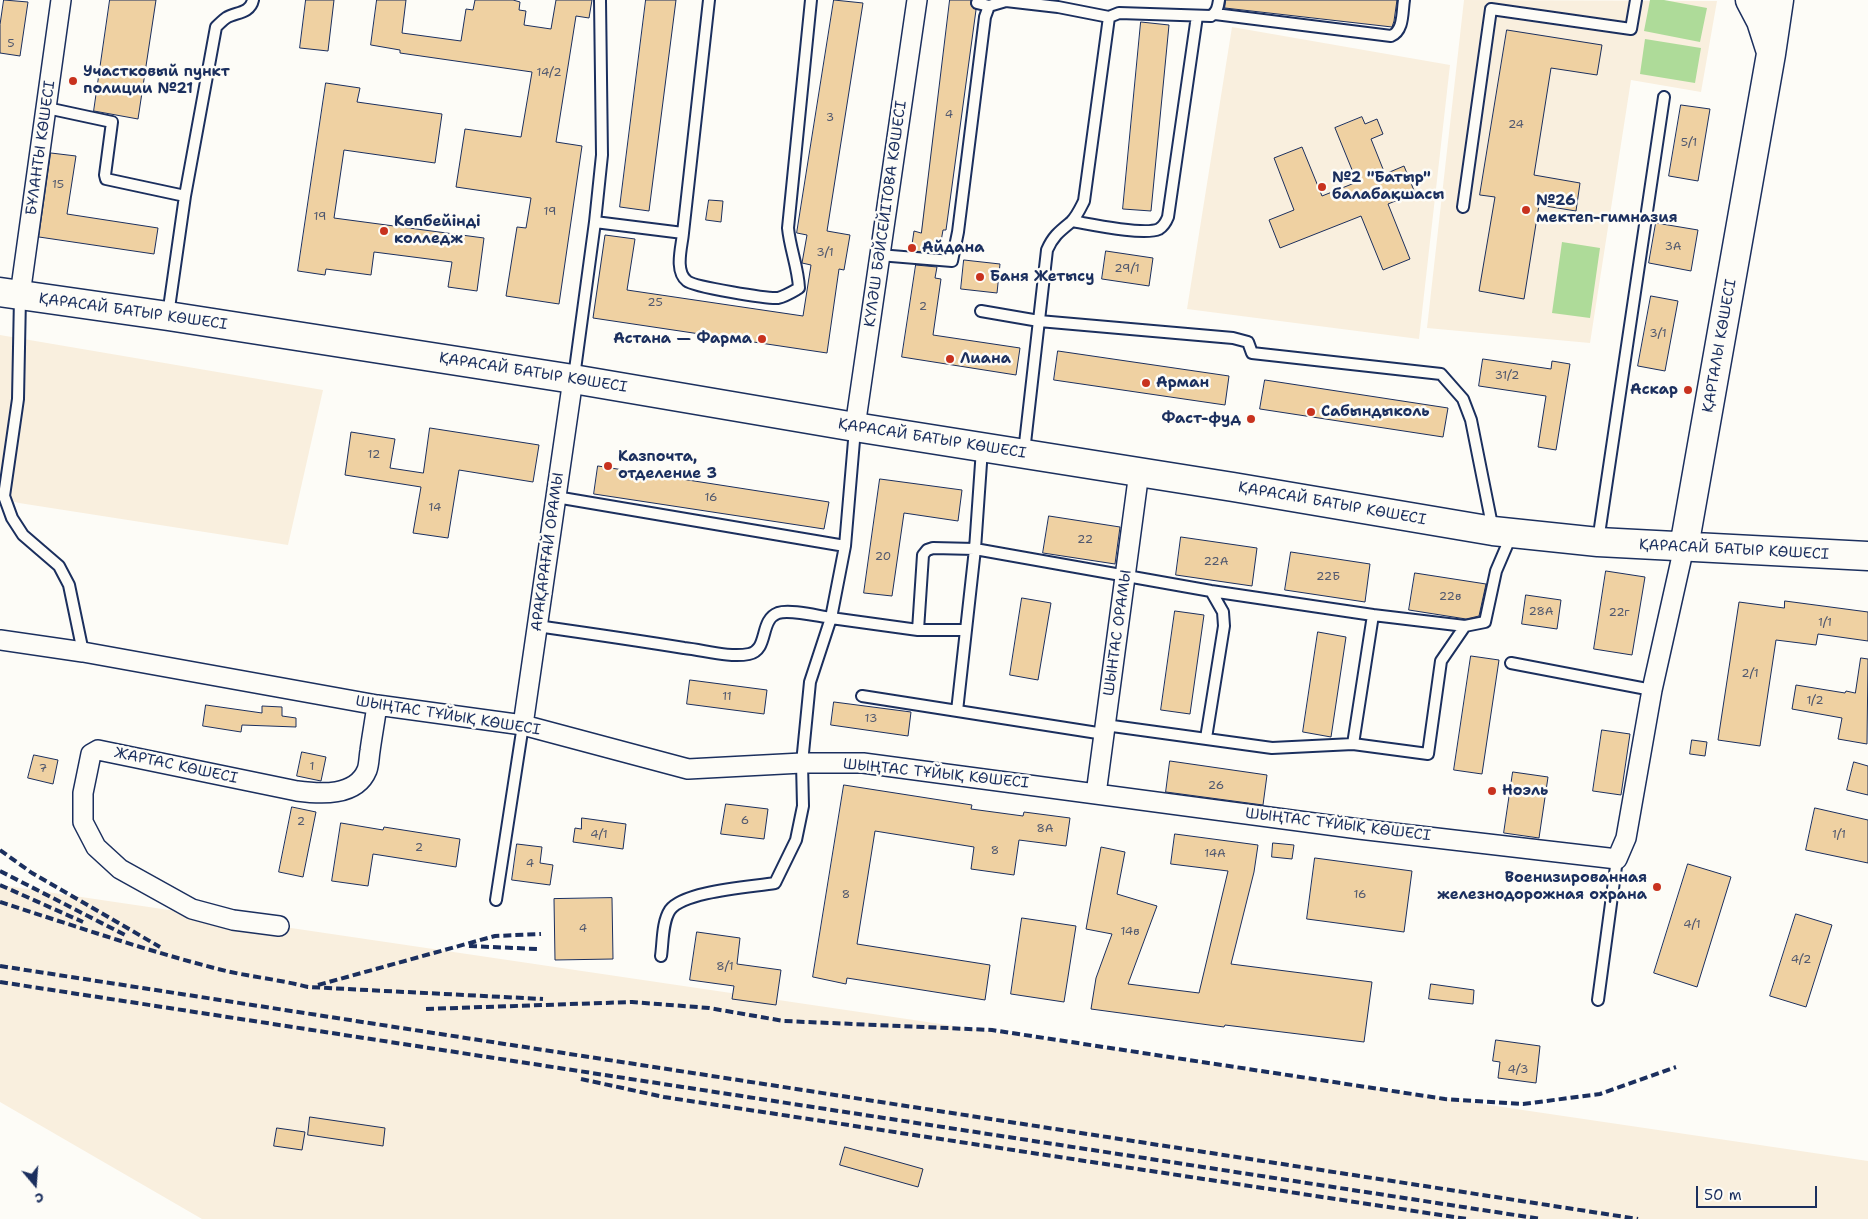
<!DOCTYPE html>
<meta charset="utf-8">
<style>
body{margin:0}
#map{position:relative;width:1868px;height:1219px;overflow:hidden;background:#fdfcf7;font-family:"Shantell Sans",sans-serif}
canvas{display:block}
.north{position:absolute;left:10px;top:1159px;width:50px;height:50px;-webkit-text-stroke:4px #fdfcf7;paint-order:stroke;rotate:162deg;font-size:14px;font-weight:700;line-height:20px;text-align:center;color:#1b2f5e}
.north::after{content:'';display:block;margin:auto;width:18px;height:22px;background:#1b2f5e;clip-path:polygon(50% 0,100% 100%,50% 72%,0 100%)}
.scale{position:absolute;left:1696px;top:1186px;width:121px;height:22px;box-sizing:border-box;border:2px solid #1b2f5e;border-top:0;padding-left:6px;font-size:15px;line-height:18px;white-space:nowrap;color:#1b2f5e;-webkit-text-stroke:4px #fdfcf7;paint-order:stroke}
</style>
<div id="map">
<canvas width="1868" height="1219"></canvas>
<div class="north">С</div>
<div class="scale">50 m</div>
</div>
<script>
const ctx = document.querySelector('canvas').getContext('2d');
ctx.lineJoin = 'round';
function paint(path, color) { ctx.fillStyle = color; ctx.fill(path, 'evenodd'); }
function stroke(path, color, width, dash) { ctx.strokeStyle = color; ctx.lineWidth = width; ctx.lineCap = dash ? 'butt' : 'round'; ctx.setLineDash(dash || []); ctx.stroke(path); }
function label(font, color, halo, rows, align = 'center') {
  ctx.font = font + ' "Shantell Sans",sans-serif'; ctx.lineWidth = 5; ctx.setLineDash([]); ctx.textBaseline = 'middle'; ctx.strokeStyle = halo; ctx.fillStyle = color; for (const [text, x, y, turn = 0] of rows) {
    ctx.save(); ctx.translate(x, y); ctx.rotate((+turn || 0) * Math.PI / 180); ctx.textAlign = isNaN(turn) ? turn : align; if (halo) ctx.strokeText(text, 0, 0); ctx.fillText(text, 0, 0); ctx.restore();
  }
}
paint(new Path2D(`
 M1464,0L1717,1L1701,92L1631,80L1590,343L1427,328Z
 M1232,27L1450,65L1419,339L1187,309Z
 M0,335L323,390L288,545L19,503L0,498Z
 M0,885L1868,1161V1219H202L0,1102Z`), '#f9efde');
paint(new Path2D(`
 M1650,0H1664L1707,8L1700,42L1644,31Z
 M1645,39L1701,48L1695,83L1640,74Z
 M1562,242L1600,248L1590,318L1552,313Z`), '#aedb99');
const building = new Path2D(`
 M4,0L28,2L20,56L0,53V25Z
 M110,0H156L138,119L94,111Z
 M306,0H334L328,51L300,48Z
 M377,0H406L402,33L461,41L466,9L473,10L475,0H513L520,2L519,10L526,11L524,25L551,29L556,0H592L589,18L576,16L556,142L582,146L559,304L506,296L517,227L526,228L531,198L456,187L465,129L521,137L532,72L400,53V50L371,45Z
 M646,0H676L649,211L620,207Z
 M834,0L863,3L827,231L850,235L844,270L839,269L827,353L593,318L605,235L635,239L627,290L803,316L811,265L802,263L807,235L797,233Z
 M950,0H971V5L976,10L946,230H943L939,253L911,251L914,231L921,233Z
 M1226,0H1397L1394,21L1392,27L1225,8Z
 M1141,22L1169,25L1151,211L1123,209Z
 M1507,30L1602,45L1597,75L1551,68L1534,175L1580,183L1576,211L1539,205L1524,299L1479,291L1495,197L1480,195Z
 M326,83L360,88L357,102L442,114L435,163L344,150L334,218L484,238L477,291L448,287L452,262L374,252L371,275L326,269L325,275L298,271Z
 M1681,105L1710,109L1698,181L1669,176Z
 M1362,117L1365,124L1377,119L1383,134L1371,139L1385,174L1404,166L1415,193L1388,204L1410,259L1383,270L1361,216L1280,248L1269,220L1294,210L1274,158L1302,147L1322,196L1357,182L1335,128Z
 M51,153L76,156L67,214L158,228L154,254L39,237Z
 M709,200L723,201L721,222L706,220Z
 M1656,223L1698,230L1691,271L1649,263Z
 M1106,251L1153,258L1149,286L1102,279Z
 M964,260L1000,264L997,293L961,289Z
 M916,265L937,267L935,278L941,279L933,335L1020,348L1016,375L902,357Z
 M1651,296L1678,301L1665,371L1638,366Z
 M1058,351L1229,376L1225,405L1054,380Z
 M1483,359L1551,369L1552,361L1570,364L1556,450L1538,447L1546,396L1479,386Z
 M1265,380L1448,408L1443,437L1260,409Z
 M430,428L539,445L533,482L459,470L448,538L413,533L421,487L345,475L351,432L395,439L390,468L423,473Z
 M598,466L829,502L824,529L594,494Z
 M880,479L962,490L958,521L904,513L892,596L864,593Z
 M1049,516L1120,527L1115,564L1043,553Z
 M1181,537L1257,548L1252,586L1176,575Z
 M1291,552L1370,564L1365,602L1285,590Z
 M1606,571L1645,577L1632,655L1594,649Z
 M1415,573L1486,584L1479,616L1466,619L1409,610Z
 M1526,595L1561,600L1557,629L1522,624Z
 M1022,598L1051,603L1038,680L1010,675Z
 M1785,601L1868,612V641L1818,634L1816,645L1776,640L1760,746L1718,740L1739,602L1784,608Z
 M1175,611L1204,615L1190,714L1161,710Z
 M1318,632L1346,637L1331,737L1303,732Z
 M1471,656L1499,660L1482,774L1454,770Z
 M1861,658L1868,659L1867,744L1838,739L1842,718L1792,709L1796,685L1845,693L1846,691L1855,693Z
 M690,680L767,690L764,714L687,704Z
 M834,702L911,712L908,736L831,725Z
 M206,705L262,713V706L282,707V716L296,718V727L242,725L241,732L203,726Z
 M1602,730L1630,734L1621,795L1593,791Z
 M1692,740L1707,742L1705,756L1690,754Z
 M302,752L326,757L321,781L297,776Z
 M34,755L58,760L53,784L28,778Z
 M1170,761L1267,775L1263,805L1166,792Z
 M1854,762L1868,766V795L1847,790Z
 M1513,772L1548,777L1539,838L1504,833Z
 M844,785L972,805L971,809L1023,816L1024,812L1070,818L1066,846L1019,840L1014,875L971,869L974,847L875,831L857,944L990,965L985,1000L847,978L846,984L813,977Z
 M726,804L768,809L764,839L721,834Z
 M292,807L316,812L303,877L279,872Z
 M1815,808L1868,820V863L1806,850Z
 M582,818L626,824L623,849L573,842L575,828L581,829Z
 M341,823L383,830L384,827L460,839L456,867L373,854L368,886L332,881Z
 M1175,834L1258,845L1254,872L1231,964L1372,982L1364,1042L1225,1025L1224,1027L1091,1009L1096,978L1112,934L1086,929L1101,847L1125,852L1117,894L1157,906L1128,984L1199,993L1228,871L1171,864Z
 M1273,843L1294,845L1292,859L1272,857Z
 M517,844L542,847L540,863L553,865L550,885L512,880Z
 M1315,858L1412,871L1404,932L1307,919Z
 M1688,864L1731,877L1697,987L1654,973Z
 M612,898L613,959L555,960L554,899Z
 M1796,914L1832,925L1806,1007L1770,996Z
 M1022,918L1076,926L1064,1002L1011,994Z
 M697,932L740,938L737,964L781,970L776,1005L732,999L734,986L690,980Z
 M1431,984L1474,990L1473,1004L1429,999Z
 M1496,1040L1540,1046L1536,1083L1498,1078L1500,1062L1493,1061Z
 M310,1117L385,1128L383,1146L308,1135Z
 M277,1128L305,1132L302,1150L274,1146Z
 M845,1147L923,1169L918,1187L840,1165Z`);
paint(building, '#efd1a2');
stroke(building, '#1b2f5e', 1);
const lane = new Path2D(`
 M977,3L989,6L1006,1L1058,7L1109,17L1119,13L1211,16C1217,12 1218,7 1219,0
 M1215,14L1391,36C1404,31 1402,12 1404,0
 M47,108L112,122L105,175L106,179L185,196
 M1463,207L1491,9L1631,29L1636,0
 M1072,221C1090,224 1144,236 1159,229C1164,226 1166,222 1168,217L1197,16
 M595,222L683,233L709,0
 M683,233C682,246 674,271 687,281C694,287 769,299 778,298C786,296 792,292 799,288C798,267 790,249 788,228L811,0
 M879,255L952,261L958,232L985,17L989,6
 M20,297L18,399L4,496L12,518L23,535L59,566L69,585L83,652
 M981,311L1039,321L1233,338L1248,342L1252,353L1441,374L1463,399L1471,420L1493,530
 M168,315L185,196L216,27C219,24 222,21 226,18C235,12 250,14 253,0
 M574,377L595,222L602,155L600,0
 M982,449L975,549L1211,591L1373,615L1465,626L1485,622L1496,571L1511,536
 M1024,452L1047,250C1053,236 1060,231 1071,222C1077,216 1080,209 1084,201L1109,17
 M556,497L845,546
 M1598,541L1664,97
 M537,626C586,633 635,640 684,648C704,650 729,658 749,654C769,650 759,620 778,613C790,609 817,616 831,618L845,546L855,429
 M1511,663L1652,690
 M862,696L1104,734
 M957,711L966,630
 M1105,725L1272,748L1353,744L1428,754L1441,661L1465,626
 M1206,738L1224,626L1223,612L1211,591
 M1353,744L1373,615
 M496,900L523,725
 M661,956C663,943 662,922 670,910C684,891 751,887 775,883L796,840L803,806L802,763L810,682L831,618L918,630H966L975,549L933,548L927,550L923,555L918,630
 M1598,1000L1617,859`);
const street = new Path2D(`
 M20,295L61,0
 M855,427L917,0
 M0,640L83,652L377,705L523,725L688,769L802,763H863L1359,829L1617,859L1626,838L1652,690L1684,547
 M523,725L573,379
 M1096,794L1139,472
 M279,926L233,920L192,909L120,869L96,847L83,822V793L91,754L98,750L297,791C320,794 356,797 367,770C369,765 369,757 370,751C372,736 375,720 377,705`);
const secondary = new Path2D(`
 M1750,0L1761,21L1770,49
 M0,292L168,316L573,379L855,427L1233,487L1493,531L1598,542L1868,556
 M1684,547L1771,54L1779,0`);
stroke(lane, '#1b2f5e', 14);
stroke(street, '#1b2f5e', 22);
stroke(secondary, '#1b2f5e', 31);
stroke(lane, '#fdfcf7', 10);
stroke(street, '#fdfcf7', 19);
stroke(secondary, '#fdfcf7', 28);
stroke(new Path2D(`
 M0,850L32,873L160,947
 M0,871L127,936
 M0,885L83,922
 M0,902C75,926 150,952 226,971C253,977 281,980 308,987L543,999
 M469,946L537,949
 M0,966L1638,1219
 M0,982L1541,1219
 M318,985L495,936L541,934
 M426,1009L632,1002L709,1008L784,1021L992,1030L1445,1099L1523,1104L1600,1094L1676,1067
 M581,1079L664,1097L1467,1219`), '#1b2f5e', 4, [8, 4]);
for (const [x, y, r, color] of [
 [73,81,5,"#c8321e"],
 [1322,187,5,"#c8321e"],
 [1526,210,5,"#c8321e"],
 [384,231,5,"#c8321e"],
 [912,248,5,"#c8321e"],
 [980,277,5,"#c8321e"],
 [762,339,5,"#c8321e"],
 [950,359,5,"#c8321e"],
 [1146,383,5,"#c8321e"],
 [1688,390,5,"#c8321e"],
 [1311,412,5,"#c8321e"],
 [1251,419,5,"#c8321e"],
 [608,466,5,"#c8321e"],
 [1492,791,5,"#c8321e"],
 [1657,887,5,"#c8321e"]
]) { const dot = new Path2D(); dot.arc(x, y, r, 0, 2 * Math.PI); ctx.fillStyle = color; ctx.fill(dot); stroke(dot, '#fdfcf7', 2); }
label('12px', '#50586f', null, [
 ["5",11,44],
 ["14/2",549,73],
 ["4",949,115],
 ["3",830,118],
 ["24",1516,125],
 ["5/1",1689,143],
 ["15",58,185],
 ["19",550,212],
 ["19",320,217],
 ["3А",1673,247],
 ["3/1",825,253],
 ["29/1",1127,269],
 ["25",655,303],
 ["2",923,307],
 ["3/1",1658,334],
 ["31/2",1507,376],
 ["12",374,455],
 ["16",711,498],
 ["14",435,508],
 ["22",1085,540],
 ["20",883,557],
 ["22А",1216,562],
 ["22Б",1328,577],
 ["22в",1450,597],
 ["28А",1541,612],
 ["22г",1619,613],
 ["1/1",1825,623],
 ["2/1",1750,674],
 ["11",727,697],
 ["1/2",1815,701],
 ["13",871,719],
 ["1",312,767],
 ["7",43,769],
 ["26",1216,786],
 ["6",745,821],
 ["2",301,822],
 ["8А",1045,829],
 ["4/1",599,835],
 ["1/1",1839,835],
 ["2",419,848],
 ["8",995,851],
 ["14А",1215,854],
 ["4",530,864],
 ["8",846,895],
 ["16",1360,895],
 ["4/1",1692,925],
 ["4",583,929],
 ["14в",1130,932],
 ["4/2",1801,960],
 ["8/1",725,967],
 ["4/3",1518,1070]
]);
label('bold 15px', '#1b2f5e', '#fdfcf7', [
 ["Участковый пункт",83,72],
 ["полиции №21",83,89],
 ["№2 \"Батыр\"",1332,178],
 ["балабақшасы",1332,195],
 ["№26",1536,201],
 ["мектеп-гимназия",1536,218],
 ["Көпбейінді",394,222],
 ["колледж",394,239],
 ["Айдана",922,248],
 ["Баня Жетысу",990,277],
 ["Астана — Фарма",752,339,"right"],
 ["Лиана",960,359],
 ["Арман",1156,383],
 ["Аскар",1678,390,"right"],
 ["Сабындыколь",1321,412],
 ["Фаст-фуд",1241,419,"right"],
 ["Казпочта,",618,457],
 ["отделение 3",618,474],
 ["Ноэль",1502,791],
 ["Военизированная",1647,878,"right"],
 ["железнодорожная охрана",1647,895,"right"]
], 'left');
label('15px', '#1b2f5e', '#fdfcf7', [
 ["БҰЛАНТЫ КӨШЕСІ",41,148,-82],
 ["КҮЛӘШ БӘЙСЕЙІТОВА КӨШЕСІ",886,214,-82],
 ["ҚАРАСАЙ БАТЫР КӨШЕСІ",133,312,8],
 ["ҚАРТАЛЫ КӨШЕСІ",1720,346,-80],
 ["ҚАРАСАЙ БАТЫР КӨШЕСІ",533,373,9],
 ["ҚАРАСАЙ БАТЫР КӨШЕСІ",932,439,9],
 ["ҚАРАСАЙ БАТЫР КӨШЕСІ",1332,504,10],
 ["ҚАРАСАЙ БАТЫР КӨШЕСІ",1734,550,3],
 ["АРАҚАРАҒАЙ ОРАМЫ",548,552,-82],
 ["ШЫНТАС ОРАМЫ",1118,633,-82],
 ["ШЫҢТАС ТҰЙЫҚ КӨШЕСІ",448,716,9],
 ["ЖАРТАС КӨШЕСІ",176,766,12],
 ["ШЫҢТАС ТҰЙЫҚ КӨШЕСІ",936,774,6],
 ["ШЫҢТАС ТҰЙЫҚ КӨШЕСІ",1338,825,7]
]);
</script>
